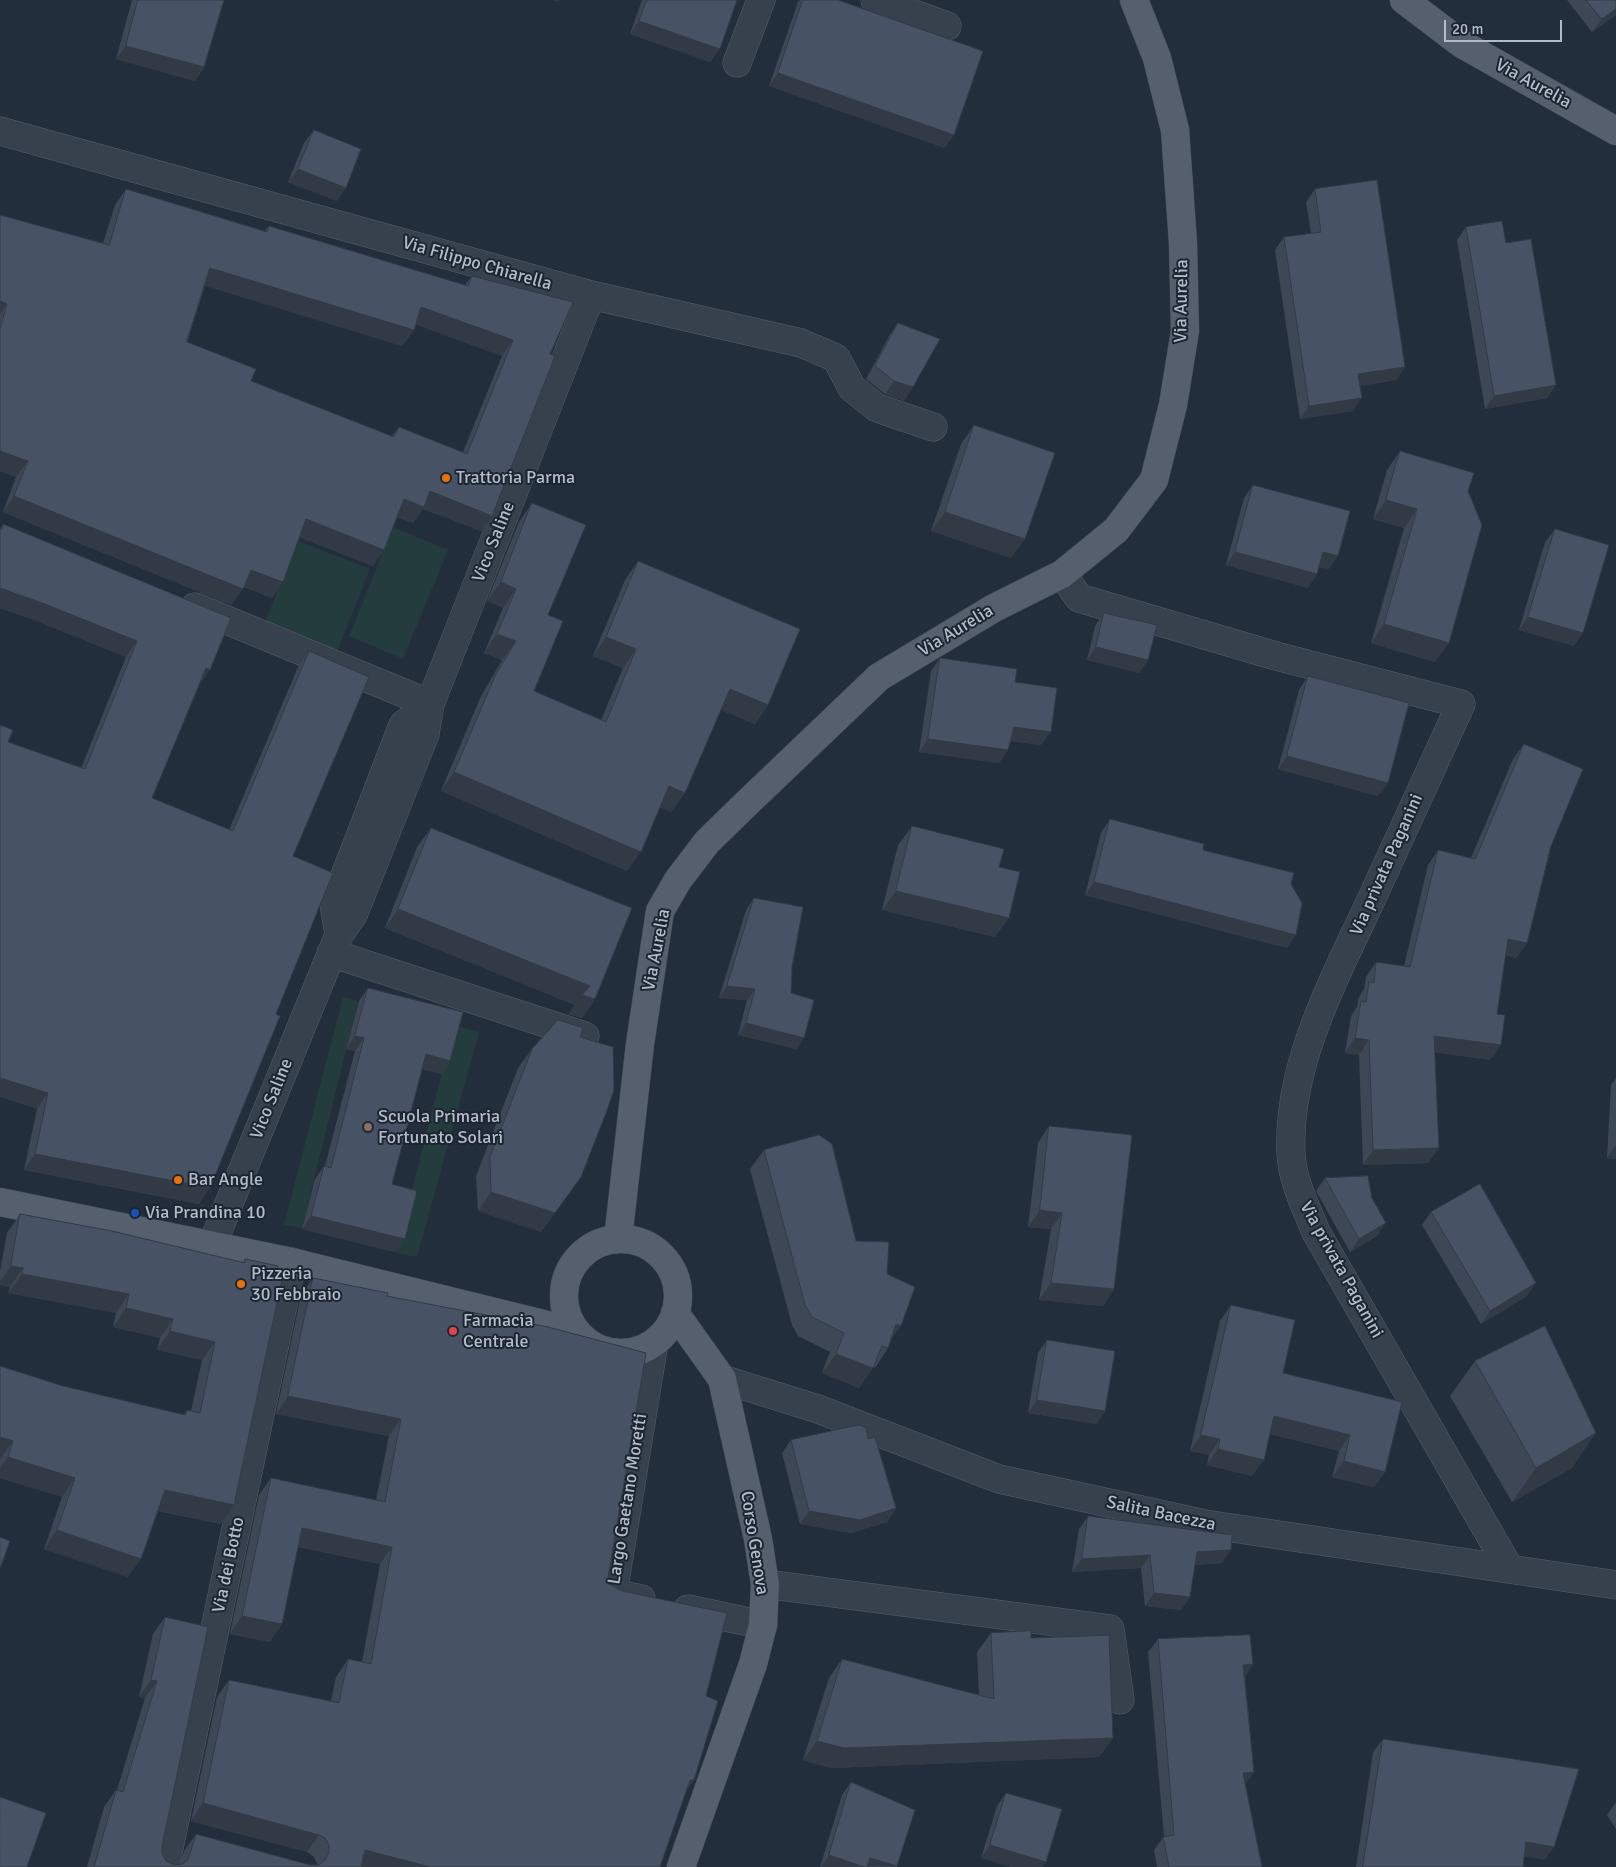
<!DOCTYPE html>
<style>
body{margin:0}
#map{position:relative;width:1616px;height:1867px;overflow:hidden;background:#232e3d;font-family:Signika,sans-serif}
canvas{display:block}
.scale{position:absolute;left:1444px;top:20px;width:118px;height:22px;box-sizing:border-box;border:2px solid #b3bbc9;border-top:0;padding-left:6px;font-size:15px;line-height:18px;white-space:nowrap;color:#b3bbc9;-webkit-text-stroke:4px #1c2532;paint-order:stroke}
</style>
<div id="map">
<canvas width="1616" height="1867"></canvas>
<div class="scale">20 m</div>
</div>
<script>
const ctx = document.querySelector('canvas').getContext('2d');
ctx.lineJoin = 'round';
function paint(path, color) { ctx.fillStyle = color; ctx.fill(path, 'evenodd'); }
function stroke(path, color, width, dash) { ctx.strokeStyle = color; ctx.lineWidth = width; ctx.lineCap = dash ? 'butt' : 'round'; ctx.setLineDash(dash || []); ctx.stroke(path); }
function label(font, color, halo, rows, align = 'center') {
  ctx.font = font + ' Signika,sans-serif'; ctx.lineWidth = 4; ctx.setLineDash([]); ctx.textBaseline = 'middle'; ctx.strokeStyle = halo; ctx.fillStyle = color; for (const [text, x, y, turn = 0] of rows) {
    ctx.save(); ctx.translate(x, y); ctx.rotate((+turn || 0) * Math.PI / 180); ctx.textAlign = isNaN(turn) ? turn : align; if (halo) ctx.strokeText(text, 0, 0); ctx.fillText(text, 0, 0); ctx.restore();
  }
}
paint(new Path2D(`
 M393,527L448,550L403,659L349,636Z
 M298,541L370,569L337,651L265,622Z
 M343,997L358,1001L302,1228L284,1225Z
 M454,1025L479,1032L417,1257L396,1253Z`), '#253c3e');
const minor = new Path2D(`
 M875,0L947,26
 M737,63L761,0
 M0,131L591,295L801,343L836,358L852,388L877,408L933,427
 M1062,574L1079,598L1276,656L1461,704C1431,769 1401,834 1371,900C1335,978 1287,1064 1291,1153C1292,1181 1306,1207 1316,1232L1509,1568
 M195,607L430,704
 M339,935L334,904L403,725L430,704
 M331,953L585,1036
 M212,1245L339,935L354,913L425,734L430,704L591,295
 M722,1379L818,1409L999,1479L1205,1524L1616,1585
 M765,1584L1110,1629L1120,1700
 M641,1599L613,1593L654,1343
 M688,1609L763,1625
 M165,1867L292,1262`);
const major = new Path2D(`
 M1404,0L1462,44L1616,131
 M0,1202L292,1262L576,1332
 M618,1239L640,1044L660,911L678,880L707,842L747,803L879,677L994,608L1062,574L1116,530L1154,480L1173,405L1185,331L1183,243L1175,130L1157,58L1134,0
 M564 1296a57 57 0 1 1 114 0a57 57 0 1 1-114 0Z
 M675,1313L722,1379L758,1539L765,1584L763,1625L753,1664L681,1867`);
stroke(minor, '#555e6b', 29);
stroke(major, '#404956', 29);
stroke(minor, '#37404d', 28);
stroke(major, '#555f6e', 28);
paint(new Path2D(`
 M132,0H224L204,67L195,81L116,59Z
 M642,0H737L710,62L630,34Z
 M800,0H838L945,148L769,86L798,2Z
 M1567,0H1616V15L1592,32Z
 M314,130L337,201L288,182L304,143Z
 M126,189L265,231L269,226L465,285L472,276L550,354L492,516L481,531L423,509L413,523L397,517L373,566L299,537L283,582L272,598L244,587L231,605L3,512L16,477L0,471V215L103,243L115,205ZM205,285L402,346L414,330L415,324L502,356L463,452L399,427L392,436L251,381L187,342Z
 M1315,189L1405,367L1396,380L1360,386L1353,411L1300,419L1275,250L1284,237L1311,233L1306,202Z
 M1466,227L1506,243L1556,385L1547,398L1485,409L1457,240Z
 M898,323L913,387L904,401L885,394L866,379L889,336Z
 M974,425L1011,558L931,531L961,444Z
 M1400,451L1468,491L1435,662L1371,643L1404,528L1373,519L1387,470Z
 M1253,485L1329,569L1319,567L1308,588L1226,565L1244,498Z
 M532,503L548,615L534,691L601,720L623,668L593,656L625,580L638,561L768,705L755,724L721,710L671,812L660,807L627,871L441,791L481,696L502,660L484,653L503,608L487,601L519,522Z
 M3,524L199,686L152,798L229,830L298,667L309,651L293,856L199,1204L24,1170L37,1109L8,742L81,768L126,657L34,620L0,608V529Z
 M1555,529L1574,646L1519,630L1545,542Z
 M1104,613L1148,660L1139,673L1087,660L1095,626Z
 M940,658L1015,682L1041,745L1011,741L1008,750L999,763L919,752L931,671Z
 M1308,676L1378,796L1278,769L1299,690Z
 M1524,744L1551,846L1527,943L1516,958L1505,955L1490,1060L1435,1052L1428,1163L1363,1165L1359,1055L1345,1053L1351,1016L1357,1007L1359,997L1364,989L1366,977L1376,962L1404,966L1428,865L1438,850L1471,858L1513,759Z
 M1110,819L1203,850L1291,884L1287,948L1085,895L1101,833Z
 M912,826L999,867L995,937L882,910L898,845Z
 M431,828L595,999L582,1018L569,1014L575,1005L385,928L417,847Z
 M754,898L792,967L791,993L804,1038L796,1049L738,1035L747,1000L719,998L746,910Z
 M368,988L450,1061L441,1074L422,1069L392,1184L405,1239L395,1252L302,1229L315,1179L324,1166H325L355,1051L346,1049L359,1001Z
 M580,1037L581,1177L541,1232L478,1211L476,1176L518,1068L532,1049Z
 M1616,1078V1159L1607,1158L1611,1085Z
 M1049,1126L1114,1289L1103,1306L1039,1300L1051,1229L1028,1227L1038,1143Z
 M764,1150L856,1241L887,1274L891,1340L888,1348L875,1368L873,1367L859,1388L822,1373L830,1352L798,1336L792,1325L750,1169Z
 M1325,1178L1372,1198L1377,1236L1350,1252L1316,1191Z
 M1431,1212L1527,1296L1481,1324L1422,1225Z
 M20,1214L243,1262L245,1259L221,1524L158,1511L128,1577L44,1549L62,1497L0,1478V1366L63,1386L183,1415L187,1410L191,1411L202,1360L157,1350L160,1338L113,1327L116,1313L8,1293L10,1287L0,1285V1271L7,1233Z
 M313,1278L387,1296L607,1583L706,1696L694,1780L685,1792L660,1867H87L104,1807L116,1790H117L145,1698L139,1697L153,1634L165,1617L162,1846V1854L166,1861L174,1865L180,1864L184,1851L196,1834L310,1865H317V1863L313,1856L307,1852L191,1821L217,1697L229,1680L331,1701L336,1677L348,1659L362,1662L380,1564L298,1547L270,1642L230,1634L259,1495L271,1478L376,1500L389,1436L276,1414L301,1295Z
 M1231,1305L1283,1373L1402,1402L1385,1472L1374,1487L1332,1477L1339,1451L1270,1434L1252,1476L1207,1465L1209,1455L1190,1451L1220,1321Z
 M1047,1340L1105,1411L1096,1424L1028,1413L1038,1353Z
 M1475,1361L1572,1468L1512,1502L1450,1396Z
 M868,1439L896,1508L887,1522L851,1533L800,1524L782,1453L791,1440Z
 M1088,1516L1222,1563L1195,1565L1181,1610L1145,1606L1141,1568L1072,1572L1079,1529Z
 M991,1633L1031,1638L1113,1738L1099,1757L831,1768L803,1760L829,1678L842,1659L979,1696L977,1652Z
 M1158,1639L1253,1664L1245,1676L1254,1772L1245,1784L1262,1867H1157L1154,1850L1163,1837H1164L1148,1652Z
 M1383,1739L1545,1860L1524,1856L1523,1867H1356L1373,1752Z
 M851,1782L897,1867H820L842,1795Z
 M1006,1793L1042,1867L981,1858L997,1806Z
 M1616,1802V1829L1607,1815Z`), '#3d4756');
paint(new Path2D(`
 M552,0H560L558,2Z
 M1616,9V15L1592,32L1602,19Z
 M639,21L720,49L710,62L630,34Z
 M126,46L204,67L195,81L116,59Z
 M778,73L954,135L945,148L769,86Z
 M298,169L346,188L337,201L288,182Z
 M210,268L414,330L402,346L199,284Z
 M0,301L7,304L0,314Z
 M421,307L513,340L502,356L410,322Z
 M1405,367L1396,380L1349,388L1358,374Z
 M894,381L913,387L904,401L885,394Z
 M1556,385L1547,398L1485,409L1494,396Z
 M1362,398L1353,411L1300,419L1309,406Z
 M0,451L28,461L16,477L0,471Z
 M430,491L492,516L481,531L423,509L413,523L393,515L404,499Z
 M14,496L243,589L231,605L3,512Z
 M1386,500L1417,509L1404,528L1373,519Z
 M945,512L1025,539L1011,558L931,531Z
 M306,519L384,550L373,566L295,535Z
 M1235,552L1317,574L1308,588L1226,565Z
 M1323,552L1338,556L1329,569L1314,565Z
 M251,570L283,582L272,598L240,585Z
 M501,582L516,589L503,608L487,601Z
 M0,588L45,604L137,641L126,657L34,620L0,608Z
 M1528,617L1583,633L1574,646L1519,630Z
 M1384,624L1449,643L1435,662L1371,643Z
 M497,634L516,641L502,660L484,653Z
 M606,637L636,649L623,668L593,656Z
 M1096,647L1148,660L1139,673L1087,660Z
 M206,668L210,670L199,686Z
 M730,689L768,705L755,724L716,708Z
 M1014,727L1051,732L1041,745L1005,740Z
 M928,739L1008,750L999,763L919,752Z
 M1287,756L1388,783L1378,796L1278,769Z
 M454,772L641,852L627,871L441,791Z
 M669,786L685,793L671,812L656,805Z
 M1094,882L1296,935L1287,948L1085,895Z
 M896,891L1009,918L995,937L882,910Z
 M398,909L590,986L595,999L582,1018L569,1014L575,1005L385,928Z
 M1508,939L1527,943L1516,958L1497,953Z
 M727,986L755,989L747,1000L719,998Z
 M746,1023L804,1038L796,1049L738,1035Z
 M355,1036L364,1038L355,1051L346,1049Z
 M1434,1036L1501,1045L1490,1060L1424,1051Z
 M1355,1038L1369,1040L1359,1055L1345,1053Z
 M426,1054L450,1061L441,1074L416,1067Z
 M0,1078L48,1093L37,1109L0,1097Z
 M1616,1145V1159L1607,1158Z
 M1439,1148L1428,1163L1363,1165L1373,1150Z
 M35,1154L210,1188L199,1204L24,1170Z
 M581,1177L541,1232L478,1211L491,1192Z
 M1040,1210L1062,1213L1051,1229L1028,1227Z
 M311,1216L405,1239L395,1252L302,1229Z
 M1386,1223L1377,1236L1350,1252L1359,1239Z
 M11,1266L23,1268L10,1287L0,1285V1281Z
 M22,1274L129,1294L116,1313L8,1293Z
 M1051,1283L1114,1289L1103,1306L1039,1300Z
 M1536,1283L1527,1296L1481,1324L1490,1311Z
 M126,1308L173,1319L160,1338L113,1327Z
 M896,1324L901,1326L887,1345Z
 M170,1331L215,1342L202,1360L157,1350Z
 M836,1354L873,1368L859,1388L822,1373Z
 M288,1396L401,1419L389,1436L276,1414Z
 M1037,1400L1105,1411L1096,1424L1028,1413Z
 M1274,1416L1350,1435L1339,1451L1263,1432Z
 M1596,1433L1572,1468L1512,1502L1536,1468Z
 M1201,1435L1220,1439L1209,1455L1190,1451Z
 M0,1437L13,1441L0,1459Z
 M1218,1449L1264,1460L1252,1476L1207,1465Z
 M8,1457L75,1478L62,1497L0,1478V1468Z
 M1344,1461L1385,1472L1374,1487L1332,1477Z
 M165,1490L234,1505L221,1524L152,1509Z
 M896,1508L887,1522L851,1533L800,1524L809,1511Z
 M302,1528L392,1547L380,1564L290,1545Z
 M57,1530L141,1559L128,1577L44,1549Z
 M1231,1550L1222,1563L1188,1565L1197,1552Z
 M1150,1555L1141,1568L1072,1572L1082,1559Z
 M1154,1593L1190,1597L1181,1610L1145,1606Z
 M242,1616L282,1624L270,1642L230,1634Z
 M1253,1664L1244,1677L1243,1665Z
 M151,1680L157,1681L145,1698L139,1697Z
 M1113,1738L1099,1757L831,1768L803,1760L817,1741Z
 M1254,1772L1245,1785L1243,1773Z
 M690,1780H694L681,1797Z
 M203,1803L319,1835L307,1852L191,1821Z
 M1526,1842L1554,1847L1545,1860L1516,1855Z
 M990,1845L1046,1862L1042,1867H1010L981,1858Z
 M365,1850L430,1867H353Z
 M829,1855L870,1858L897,1866L821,1867Z`), '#323a46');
const building = new Path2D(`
 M138,0H224L204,67L126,46Z
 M647,0H737L720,49L639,21Z
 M803,0H838L983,51L954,135L778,73Z
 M1586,0H1616V9L1602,19Z
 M314,130L361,149L346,188L298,169Z
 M1377,180L1405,367L1358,374L1362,398L1309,406L1284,237L1321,232L1315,189Z
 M126,189L267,232L269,226L468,286L472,276L573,302L550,354L555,356L492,516L430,491L424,507L404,499L384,550L306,519L283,582L251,570L243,589L14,496L28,461L0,451V329L7,304L0,301V215L109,245ZM210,268L414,330L421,307L513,340L467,454L399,427L394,437L251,381L256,369L187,342Z
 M1502,221L1506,243L1531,239L1556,385L1494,396L1466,227Z
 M898,323L940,339L913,387L894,381L875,366Z
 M974,425L1055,453L1025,539L945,512Z
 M1400,451L1474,473L1468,491L1482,525L1449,643L1384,624L1417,509L1386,500Z
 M1253,485L1350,511L1338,556L1323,552L1317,574L1235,552Z
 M532,503L586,525L548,615L563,621L534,691L606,722L636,649L606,637L638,561L800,629L768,705L730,689L685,793L669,786L641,852L454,772L495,676L516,641L497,634L516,589L501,582Z
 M3,524L231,618L210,670L206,668L152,798L233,831L309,651L369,677L293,856L333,873L276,1014L280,1016L210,1188L35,1154L48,1093L0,1078V725L13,730L8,742L85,769L137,641L45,604L0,588V529H2Z
 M1555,529L1609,545L1583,633L1528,617Z
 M1104,613L1157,625L1148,660L1096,647Z
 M940,658L1017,669L1015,682L1057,688L1051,732L1014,727L1008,750L928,739Z
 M1308,676L1409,703L1388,783L1287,756Z
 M1524,744L1583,769L1551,846L1527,943L1508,939L1497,1014L1505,1015L1501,1045L1434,1036L1439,1148L1373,1150L1369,1040L1355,1038L1361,1001L1366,1002L1369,982L1374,983L1376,962L1410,967L1438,850L1475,859Z
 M1110,819L1204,844L1203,850L1294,873L1291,884L1302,903L1296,935L1094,882Z
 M912,826L1004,849L999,867L1020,872L1009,918L896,891Z
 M431,828L632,908L595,999L582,995L590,986L398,909Z
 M754,898L803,907L792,967L791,993L814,1000L804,1038L746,1023L755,989L727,986Z
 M368,988L463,1012L450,1061L426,1054L392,1184L417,1191L405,1239L311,1216L324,1166L331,1168L364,1038L355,1036Z
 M558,1020L583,1028L580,1037L613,1047L614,1090L606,1113L581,1177L555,1213L491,1192L490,1157L532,1049Z
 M1049,1126L1132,1135L1114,1289L1051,1283L1062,1213L1040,1210Z
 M819,1135L832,1144L856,1241L889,1242L887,1274L915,1287L901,1326L896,1324L888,1348L882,1346L873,1368L836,1354L844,1333L812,1317L805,1305L764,1150Z
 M1368,1176L1372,1198L1386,1223L1359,1239L1325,1178Z
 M1480,1184L1536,1283L1490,1311L1431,1212Z
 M20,1214L112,1231L245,1263V1259L278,1266L277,1269L284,1270L234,1505L165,1490L141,1559L57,1530L75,1478L8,1457L13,1441L0,1437V1366L63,1386L185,1415L187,1410L200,1413L215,1342L170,1331L173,1319L126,1308L129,1294L22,1274L23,1268L11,1266Z
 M313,1278L388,1293L387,1296L548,1327L646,1353L607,1583L622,1591L727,1613L706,1696L718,1701L694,1780H690L660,1867H430L365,1850L361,1867H94L116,1790L123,1792L157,1681L151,1680L165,1617L208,1627L162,1846V1854L166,1861L174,1865L182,1864L188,1860L196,1834L310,1865H319L325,1860L329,1853V1845L325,1838L319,1835L203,1803L229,1680L339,1703L348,1659L371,1664L392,1547L302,1528L282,1624L242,1616L271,1478L385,1502L401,1419L288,1396Z
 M1231,1305L1295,1320L1283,1373L1402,1402L1385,1472L1344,1461L1350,1435L1274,1416L1264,1460L1218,1449L1220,1439L1201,1435Z
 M1545,1326L1596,1433L1536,1468L1475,1361Z
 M1047,1340L1115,1351L1105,1411L1037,1400Z
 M859,1425L866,1428L868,1439L875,1437L896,1508L860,1520L809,1511L791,1440Z
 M1088,1516L1232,1535L1231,1550L1197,1552L1190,1597L1154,1593L1150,1555L1082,1559Z
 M0,1537L10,1541L0,1569Z
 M1031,1631V1638L1109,1635L1113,1738L844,1748L817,1741L842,1659L994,1699L991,1633Z
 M1250,1635L1253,1664L1243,1665L1254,1772L1243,1773L1262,1867H1169L1163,1837L1174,1835L1158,1639Z
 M1383,1739L1579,1769L1554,1847L1526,1842L1523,1867H1363Z
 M851,1782L915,1810L897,1866L870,1858L867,1867H864L829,1855Z
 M1006,1793L1062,1809L1046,1862L990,1845Z
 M0,1797L46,1813L27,1867H0Z`);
paint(building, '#475364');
stroke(building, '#323a46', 1);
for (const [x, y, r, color] of [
 [446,478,5,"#e8710a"],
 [368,1127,5,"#8d6e63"],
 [178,1180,5,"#e8710a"],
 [135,1213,5,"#1a4fb4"],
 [241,1284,5,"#e8710a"],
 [453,1331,5,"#e0444e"]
]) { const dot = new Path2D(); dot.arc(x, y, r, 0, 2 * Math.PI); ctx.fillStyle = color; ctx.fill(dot); stroke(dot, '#1c2532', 2); }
label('18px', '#b3bbc9', '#1c2532', [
 ["Via Aurelia",1533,84,29],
 ["Via Filippo Chiarella",477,264,16],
 ["Via Aurelia",1182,301,-89],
 ["Vico Saline",494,542,-68],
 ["Via Aurelia",956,631,-31],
 ["Via privata Paganini",1387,865,-66],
 ["Via Aurelia",657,950,-79],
 ["Vico Saline",272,1099,-68],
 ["Via privata Paganini",1341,1270,61],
 ["Largo Gaetano Moretti",628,1499,-81],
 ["Salita Bacezza",1161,1514,12],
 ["Corso Genova",754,1543,81],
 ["Via dei Botto",229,1565,-78]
]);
label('18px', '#b3bbc9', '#1c2532', [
 ["Trattoria Parma",456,478],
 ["Scuola Primaria",378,1117],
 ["Fortunato Solari",378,1138],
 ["Bar Angle",188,1180],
 ["Via Prandina 10",145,1213],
 ["Pizzeria",251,1274],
 ["30 Febbraio",251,1295],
 ["Farmacia",463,1321],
 ["Centrale",463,1342]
], 'left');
</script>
